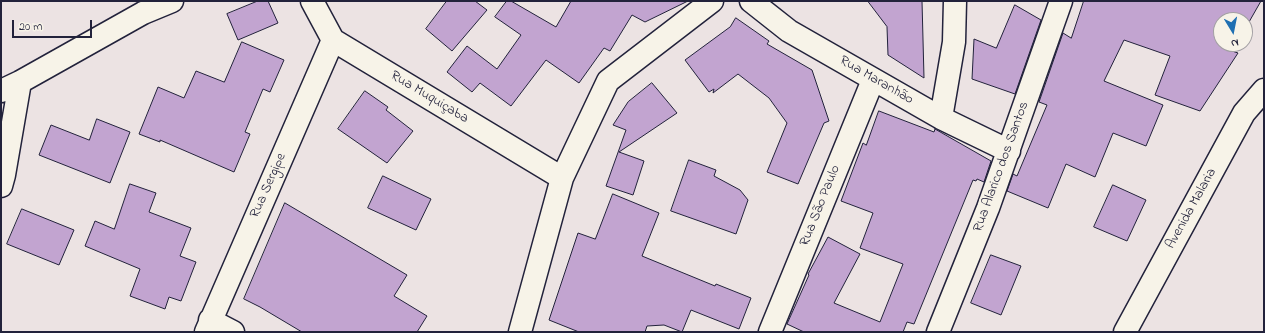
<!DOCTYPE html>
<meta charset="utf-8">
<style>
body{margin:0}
#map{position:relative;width:1265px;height:333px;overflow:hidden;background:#ece3e3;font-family:"Indie Flower",sans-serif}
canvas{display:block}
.frame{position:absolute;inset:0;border:2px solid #22223b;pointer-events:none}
.north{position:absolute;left:1213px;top:12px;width:40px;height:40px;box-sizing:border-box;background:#f7f3e8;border:1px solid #a29fa3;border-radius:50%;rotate:170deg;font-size:11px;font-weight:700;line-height:16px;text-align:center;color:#22223b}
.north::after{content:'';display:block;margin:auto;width:14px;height:18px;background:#1f6fb2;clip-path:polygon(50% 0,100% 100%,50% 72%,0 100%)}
.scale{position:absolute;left:12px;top:20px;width:80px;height:18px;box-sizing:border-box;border:2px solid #22223b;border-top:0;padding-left:5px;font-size:12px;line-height:14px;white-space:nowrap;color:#22223b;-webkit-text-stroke:3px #f7f3e8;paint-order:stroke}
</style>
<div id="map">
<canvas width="1265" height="333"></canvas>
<div class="frame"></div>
<div class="north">N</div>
<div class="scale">20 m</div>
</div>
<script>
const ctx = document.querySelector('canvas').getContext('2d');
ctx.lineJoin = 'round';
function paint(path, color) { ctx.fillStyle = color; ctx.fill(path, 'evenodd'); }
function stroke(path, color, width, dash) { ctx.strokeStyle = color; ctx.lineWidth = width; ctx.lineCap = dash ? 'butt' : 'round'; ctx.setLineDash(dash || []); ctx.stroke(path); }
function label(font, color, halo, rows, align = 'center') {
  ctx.font = font + ' "Indie Flower",sans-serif'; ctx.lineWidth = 3.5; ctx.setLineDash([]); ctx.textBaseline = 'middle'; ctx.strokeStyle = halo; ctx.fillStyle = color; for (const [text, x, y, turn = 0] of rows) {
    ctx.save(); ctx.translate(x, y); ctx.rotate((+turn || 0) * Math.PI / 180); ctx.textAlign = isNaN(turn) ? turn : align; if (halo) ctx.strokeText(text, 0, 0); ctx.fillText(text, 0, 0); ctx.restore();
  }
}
const building = new Path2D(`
 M258,1H268L278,23L238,40L227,14Z
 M447,1H475L487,10L452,51L426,29Z
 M507,1H511L556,27L571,1H688L645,22L632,15L610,51L604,48L579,83L546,60L511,106L480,83L472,92L447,72L467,46L497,69L521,35L495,17Z
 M868,1H922L924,78L888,55L887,27Z
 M1084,1H1261L1245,29V20H1221V44H1236L1232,51L1238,53L1200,111L1155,95L1170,56L1124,40L1104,81L1163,105L1146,146L1113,133L1095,177L1066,164L1048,208L1007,191L1013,174L1017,176L1047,105L1039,102L1063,33L1071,38Z
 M1015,5L1041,20L1015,94L972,79L974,39L996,48Z
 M736,18L769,41L767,44L812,70L829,121L824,123L798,184L767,172L787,123L769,98L738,74L713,93L714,89L709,92L685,60L730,27Z
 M242,42L284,60L270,92L263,89L245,132L250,134L234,172L160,140V142L139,134L158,87L184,98L196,71L224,82Z
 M652,83L677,113L619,152L644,161L633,195L606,186L626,130L613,125L628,102Z
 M365,91L388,107L386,110L413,131L387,163L338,129Z
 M879,111L934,132L935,129L991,161L984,182L977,179L976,181L973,180L914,324L907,322L903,332H804L787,324L809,275L808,274L828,237L860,254L834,303L880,322L903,264L860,248L873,213L841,201L863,143L866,145Z
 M97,119L130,132L110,183L39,155L51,125L89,140Z
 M689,160L716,170L714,176L740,190L748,200L736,234L671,211Z
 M383,176L431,199L416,230L368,208Z
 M130,184L156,193L149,212L191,228L180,256L196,262L181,301L169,297L165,309L130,296L140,269L85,246L95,221L114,229Z
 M1113,185L1146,200L1127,241L1094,227Z
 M613,194L659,213L642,256L715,286L716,284L751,298L739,329L691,310L682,332L664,325L647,326L645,332H579L549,320L578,233L595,239Z
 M285,203L407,275L394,296L427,316L417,332H302L260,307L244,299Z
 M22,209L74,230L59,265L7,244Z
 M991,255L1021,266L1001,315L971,303Z`);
paint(building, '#c2a4d0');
stroke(building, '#22223b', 1);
const minor = new Path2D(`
 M312,1L333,40L562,178
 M751,1L789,31L941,118L1009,151
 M1,91L20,82L143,13L172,1
 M941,118L954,42L955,1
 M1,186L4,175L20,82
 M210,320L233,332
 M206,332L333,40
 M520,332L562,178L608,81L712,1
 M770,332L873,80
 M938,332L988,208L1061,1
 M1125,332L1244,113L1264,90`);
stroke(minor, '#22223b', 25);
stroke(minor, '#f7f3e8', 22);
label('14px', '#22223b', '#f7f3e8', [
 ["Rua Maranhão",876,81,30],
 ["Rua Muquiçaba",429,98,31],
 ["Rua Alarico dos Santos",1002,167,-70],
 ["Rua Sergipe",269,186,-66],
 ["Rua São Paulo",821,206,-68],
 ["Avenida Malaria",1192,209,-61]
]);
</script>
